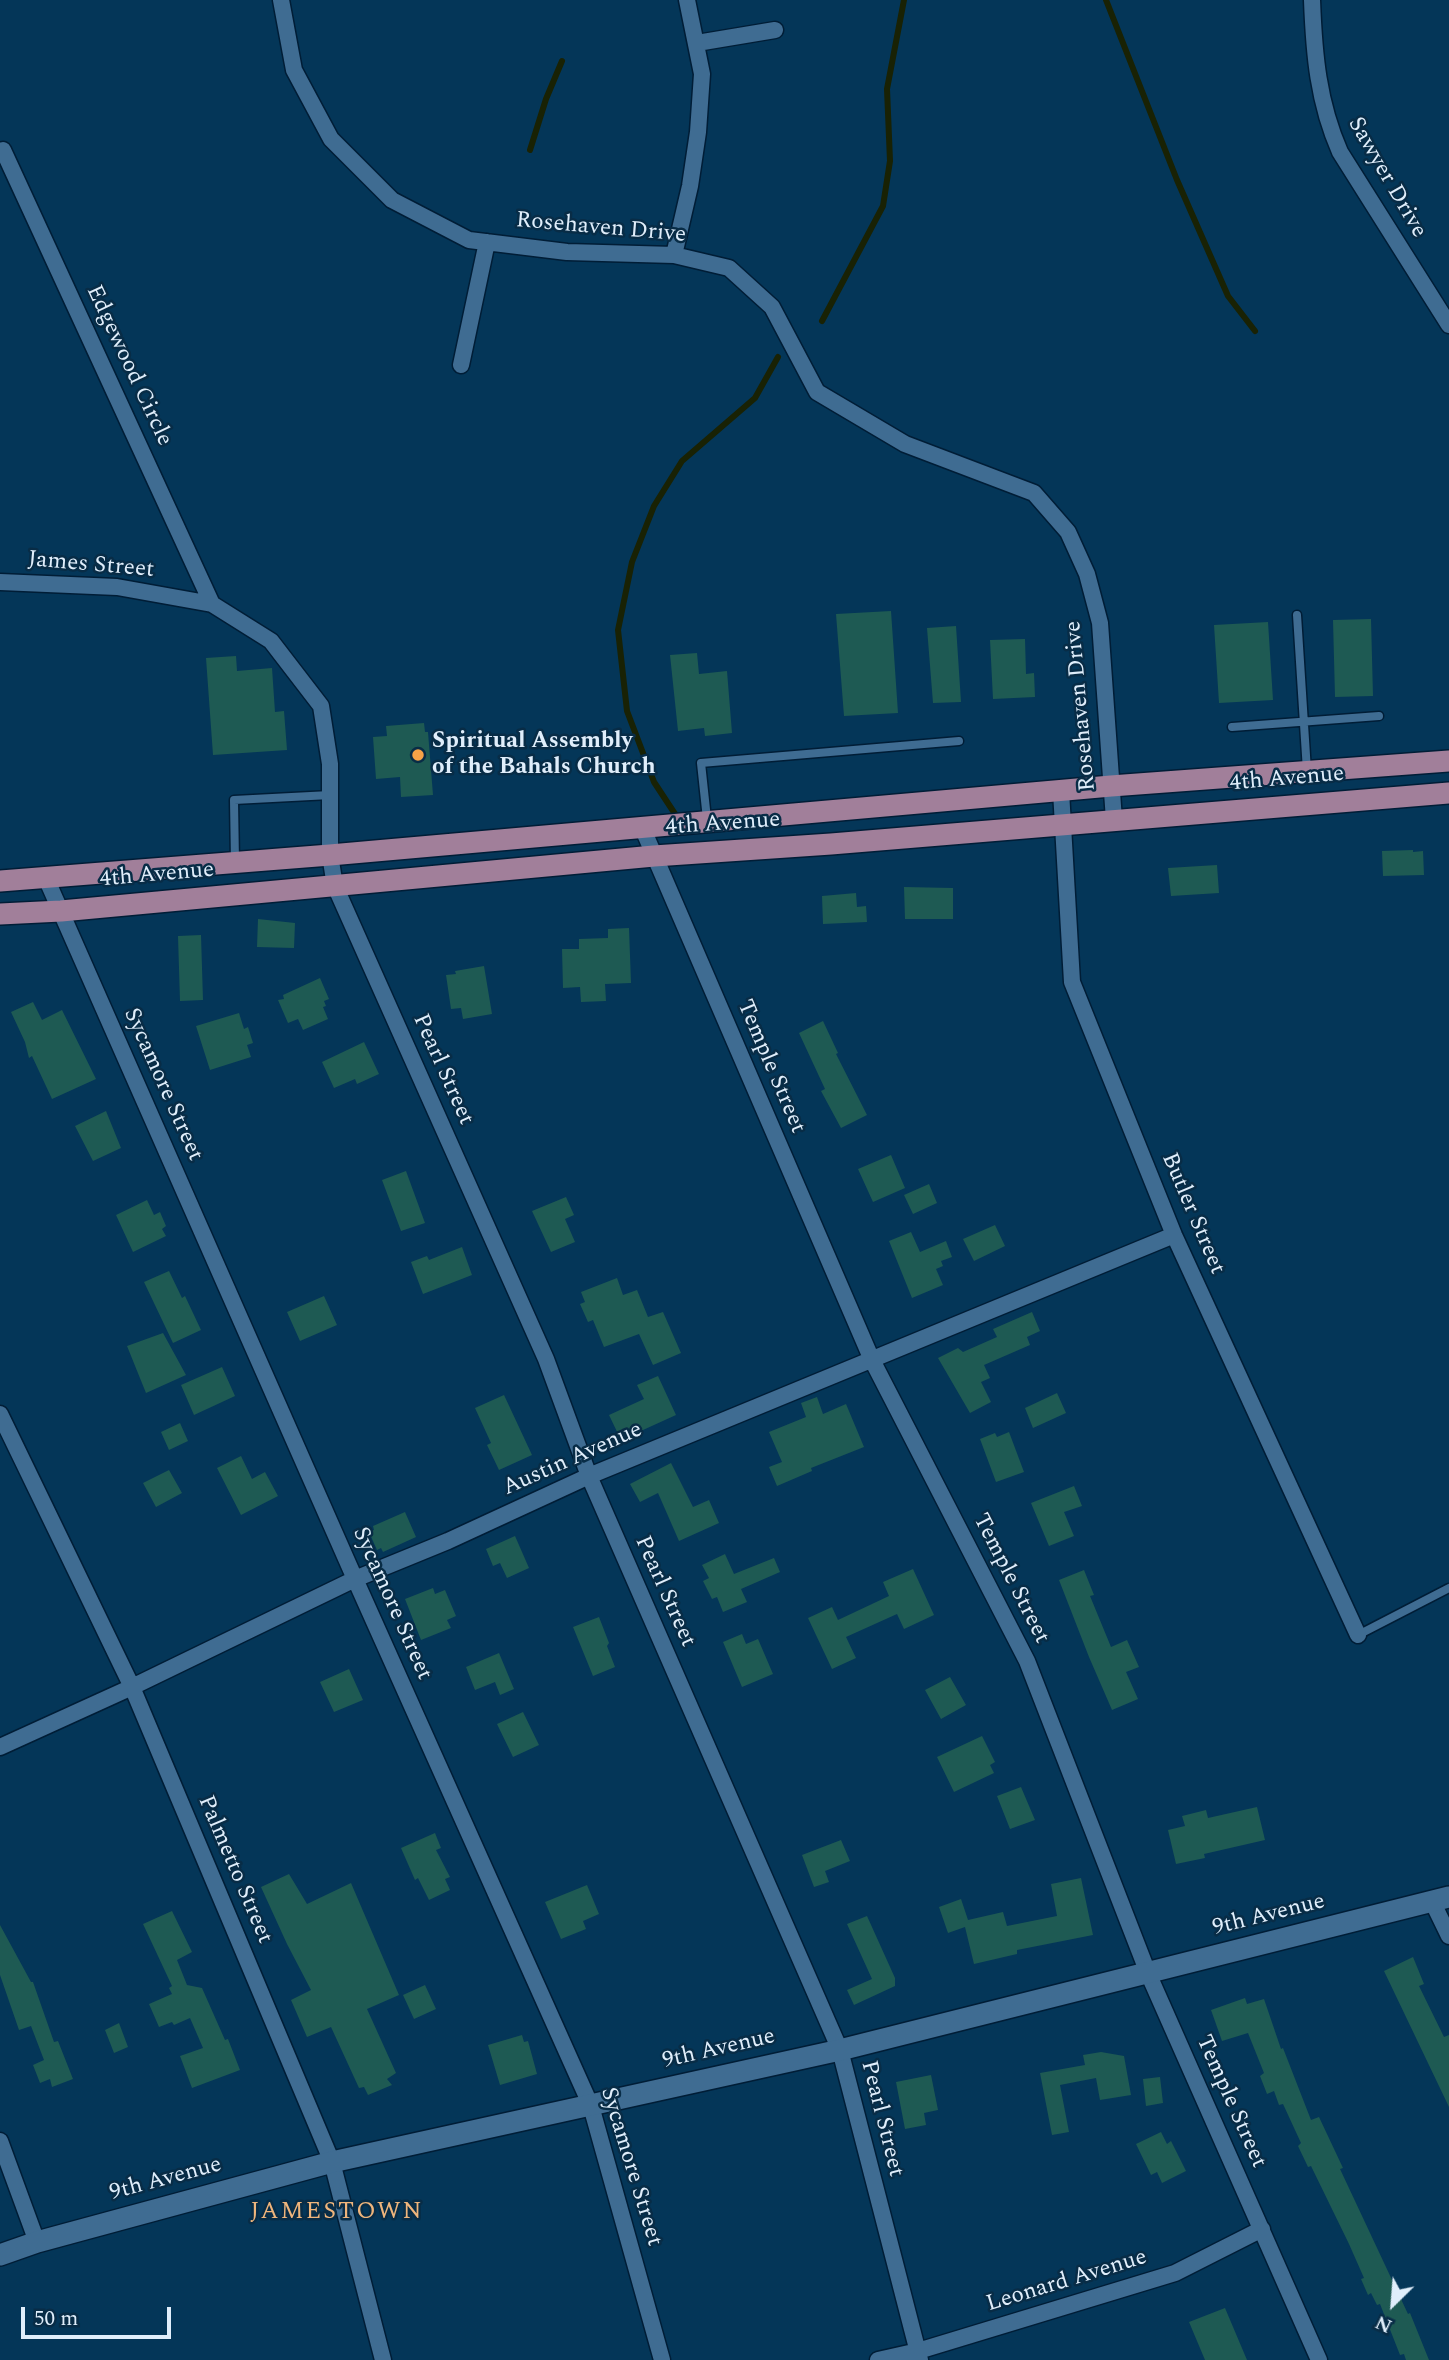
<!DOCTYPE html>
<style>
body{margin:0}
#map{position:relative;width:1449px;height:2360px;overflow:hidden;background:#043658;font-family:Spectral,serif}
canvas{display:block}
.north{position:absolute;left:1358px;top:2269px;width:70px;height:70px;-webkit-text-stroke:5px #082c46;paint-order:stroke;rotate:205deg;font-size:19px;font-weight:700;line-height:28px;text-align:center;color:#e0eefb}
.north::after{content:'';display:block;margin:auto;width:24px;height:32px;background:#e0eefb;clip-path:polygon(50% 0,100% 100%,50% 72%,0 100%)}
.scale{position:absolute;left:21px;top:2307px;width:150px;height:32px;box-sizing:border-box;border:4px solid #e0eefb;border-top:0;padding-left:9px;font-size:21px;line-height:24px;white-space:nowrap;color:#e0eefb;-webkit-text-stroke:5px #082c46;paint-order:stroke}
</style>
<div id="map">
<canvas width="1449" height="2360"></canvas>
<div class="north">N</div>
<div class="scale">50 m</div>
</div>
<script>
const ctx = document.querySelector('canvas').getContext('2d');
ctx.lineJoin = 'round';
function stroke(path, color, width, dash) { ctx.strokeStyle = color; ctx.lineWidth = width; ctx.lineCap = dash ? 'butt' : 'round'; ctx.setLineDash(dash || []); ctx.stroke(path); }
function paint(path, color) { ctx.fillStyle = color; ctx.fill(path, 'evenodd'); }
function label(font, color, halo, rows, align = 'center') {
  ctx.font = font + ' Spectral,serif'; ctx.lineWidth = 5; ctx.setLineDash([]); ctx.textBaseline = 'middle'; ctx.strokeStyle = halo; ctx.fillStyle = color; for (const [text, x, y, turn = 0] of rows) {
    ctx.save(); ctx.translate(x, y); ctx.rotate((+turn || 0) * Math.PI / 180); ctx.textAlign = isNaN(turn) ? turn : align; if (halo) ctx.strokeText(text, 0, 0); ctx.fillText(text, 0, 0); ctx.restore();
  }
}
stroke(new Path2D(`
 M1106,0L1177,180L1228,296L1255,331
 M530,150L546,99L562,61
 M822,321L883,206L890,161L887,89L904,0
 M679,820L654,782L627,711L618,630L632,562L654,506L682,461L755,398L778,357`), '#192204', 6);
paint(new Path2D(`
 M891,611L898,713L844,716L836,614Z
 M1371,619L1373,696L1335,697L1333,620Z
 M1268,622L1273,700L1219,703L1214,625Z
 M956,626L961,702L933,703L927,628Z
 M1025,639L1026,674L1034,673L1035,697L993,699L990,640Z
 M697,653L699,674L727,671L732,733L705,736L704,728L678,731L670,655Z
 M236,656L237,671L272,668L275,712L284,711L287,750L213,755L206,658Z
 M424,723L425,732H428L433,795L401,797L400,777L376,779L373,737L387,736L386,726Z
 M1413,850V852L1423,851L1424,875L1383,876L1382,851Z
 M1217,865L1219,893L1171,896L1168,868Z
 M904,887L953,888V919H905Z
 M856,893L857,907L866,906L867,922L823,924L822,896Z
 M258,919L295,923L294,948L257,947Z
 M629,928L631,983L605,984L606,1001L581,1002L580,987L563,988L562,949H579V939L608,938V929Z
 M201,935L203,1000L180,1001L178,936Z
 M484,966L492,1014L463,1019L461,1008L451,1009L446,975L456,974L455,971Z
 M320,978L329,999L324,1001L326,1006L323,1007L328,1019L303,1030L298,1019L288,1023L278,1000L284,999L283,995Z
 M33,1002L42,1020L62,1010L96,1079L52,1099L32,1056L29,1058L25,1042L11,1012Z
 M239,1013L244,1029L248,1027L253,1043L247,1045L251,1057L210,1070L196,1026Z
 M823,1021L838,1053L836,1054L867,1115L841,1128L821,1091L825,1089L799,1033Z
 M364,1042L379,1074L357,1084L355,1079L334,1088L322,1062Z
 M106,1111L121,1148L93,1161L75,1126Z
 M891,1155L905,1188L873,1202L858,1169Z
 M406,1171L425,1223L401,1231L382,1180Z
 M929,1184L937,1203L913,1214L904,1195Z
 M566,1197L574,1215L565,1219L575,1242L551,1252L532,1211Z
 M147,1200L154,1215L160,1212L166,1226L162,1229L166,1236L133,1252L116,1215Z
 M995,1225L1005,1246L974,1261L963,1239Z
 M911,1232L920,1252L946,1241L952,1257L941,1261L943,1266L936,1269L943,1285L912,1298L889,1241Z
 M462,1247L472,1275L423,1294L411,1262L427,1256L429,1260Z
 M169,1271L182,1298L185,1296L201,1330L173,1343L144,1282Z
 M617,1278L623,1295L637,1290L648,1317L663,1312L681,1353L653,1365L639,1334L604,1347L593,1320L588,1322L580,1304L585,1302L581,1292Z
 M324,1296L337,1325L300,1341L287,1312Z
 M1032,1312L1040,1331L1027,1337L1030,1345L984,1365L990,1378L981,1382L991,1402L970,1413L938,1358L958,1348L963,1352L997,1337L993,1329Z
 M163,1333L186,1375L146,1393L127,1346Z
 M222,1367L235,1396L194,1415L181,1385Z
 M658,1376L676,1415L621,1440L609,1415L644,1399L637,1385Z
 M1057,1393L1066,1413L1033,1428L1025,1408Z
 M504,1395L532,1455L499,1470L487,1445L491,1443L475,1408Z
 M817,1397L823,1414L846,1404L864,1447L811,1468L812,1471L777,1486L769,1467L782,1462L769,1432L806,1417L801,1403Z
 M180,1423L188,1441L169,1450L161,1432Z
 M1009,1432L1024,1472L996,1482L980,1439L995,1433L997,1437Z
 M241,1456L252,1479L265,1472L278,1496L241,1515L217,1468Z
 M671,1463L693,1507L709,1500L719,1523L679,1541L658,1493L640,1502L630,1484Z
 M169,1470L182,1493L156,1507L143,1483Z
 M1074,1486L1082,1506L1064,1512L1074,1536L1049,1546L1031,1503Z
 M405,1512L416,1537L383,1552L381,1548L377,1550L369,1532L374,1530L373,1526Z
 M515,1536L529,1568L507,1578L500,1563L493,1566L486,1549Z
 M725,1554L734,1574L774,1558L780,1572L741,1589L747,1602L723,1612L717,1597L712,1599L703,1581L709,1578L702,1565Z
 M913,1569L934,1615L904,1629L897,1614L846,1637L856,1658L832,1669L808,1618L832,1607L838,1620L889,1596L883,1582Z
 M1084,1570L1094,1595L1090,1596L1111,1647L1127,1640L1139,1667L1126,1672L1138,1699L1112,1710L1089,1657L1059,1580Z
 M433,1588L435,1594L445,1590L456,1616L447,1620L451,1628L421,1640L405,1599Z
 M599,1617L609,1643L607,1646L615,1667L593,1676L573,1627Z
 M742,1634L746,1644L758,1639L773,1674L742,1687L723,1642Z
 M499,1653L514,1689L500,1695L495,1682L475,1690L466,1667Z
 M349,1669L363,1700L334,1712L320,1682Z
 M950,1677L966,1705L941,1719L925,1690Z
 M523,1712L539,1745L513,1757L497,1724Z
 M982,1736L995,1762L990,1765L994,1773L954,1792L937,1757Z
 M1021,1787L1035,1820L1010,1829L997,1796Z
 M1257,1807L1265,1840L1204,1854L1205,1858L1176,1864L1168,1830L1185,1826L1182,1816L1206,1810L1208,1818Z
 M435,1833L441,1848L436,1850L450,1877L445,1879L450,1890L429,1900L418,1878L415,1880L401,1848Z
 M841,1840L850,1861L825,1871L829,1882L814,1887L802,1855Z
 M289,1874L307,1904L351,1883L399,1995L367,2009L396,2073L387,2079L392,2085L368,2095L364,2087L359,2088L331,2027L307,2037L291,2000L311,1990L287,1944L261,1887Z
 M1081,1878L1093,1935L1017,1950V1954L974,1964L965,1927L948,1933L939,1907L961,1899L968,1920L1003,1912L1007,1926L1057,1916L1051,1884Z
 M587,1885L599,1914L583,1921L586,1929L561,1939L545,1902Z
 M172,1911L192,1952L177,1960L187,1985L202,1988L225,2040L228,2039L240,2070L192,2088L180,2056L203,2048L190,2018L174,2025L172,2022L159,2027L149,2004L172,1994L169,1988L172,1986L143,1924Z
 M867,1916L895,1978V1986L854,2005L847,1990L872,1979L847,1924Z
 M0,1925L31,1982H33L54,2042L58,2041L73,2079L52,2087L50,2079L40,2083L33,2065L44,2060L31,2026L19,2030L0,1975Z
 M1413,1957L1424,1984L1419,1986L1444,2037L1449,2035V2107L1384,1971Z
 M425,1985L436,2009L414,2019L403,1995Z
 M1245,1998L1247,2004L1264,1999L1281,2049L1283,2048L1311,2120L1319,2117L1343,2168L1340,2169L1408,2314L1410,2313L1429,2360H1406L1404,2354L1400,2355L1380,2304L1377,2305L1371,2293L1368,2295L1361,2279L1364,2278L1349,2244L1311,2166L1308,2167L1298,2146L1301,2143L1283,2104L1279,2105L1274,2091L1267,2094L1260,2076L1264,2073L1248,2033L1222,2041L1211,2010Z
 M119,2023L128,2047L114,2053L105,2030Z
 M522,2035L524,2042L528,2041L537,2074L500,2085L488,2045Z
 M1101,2052L1124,2056L1131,2095L1100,2100L1096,2078L1060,2085L1069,2132L1052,2135L1040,2073L1085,2065L1083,2055Z
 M931,2075L938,2110L924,2113L926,2125L905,2129L896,2082Z
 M1160,2077L1163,2103L1146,2106L1143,2079Z
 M1161,2132L1167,2144L1171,2141L1186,2171L1162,2183L1157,2172L1151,2175L1136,2144Z
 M1225,2308L1247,2360H1205L1189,2322Z`), '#1e5a53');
const lane = new Path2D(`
 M1297,615L1307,771
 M1232,727L1379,716
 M707,819L701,763L959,741
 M235,862L234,800L330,795
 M1358,1635L1449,1588`);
const street = new Path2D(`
 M281,0L294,70L331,139L392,200L469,240L567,252L674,255L729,268L772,307L817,392L905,444L1034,493L1068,532L1087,574L1100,623L1114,820
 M1312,0C1314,54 1318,102 1340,152L1449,325
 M697,43L775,30
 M0,151L3,150L212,604
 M674,255L690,186L698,132L702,74L687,0
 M461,365L487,242
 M0,582L117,587L212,604L271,641L321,706L330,764V855L335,886L546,1359L589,1476L840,2050L920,2360
 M1061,791L1072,982L1174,1235L1358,1635
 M642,827L872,1360L1027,1661L1148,1973L1319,2360
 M46,878L355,1579L591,2106L662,2360
 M0,1414L132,1687L332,2162L383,2360
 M0,1747L132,1687L355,1579L448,1541L589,1476L1174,1235
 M1432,1901L1449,1936
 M0,2141L37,2242
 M878,2360L918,2351L1175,2273L1262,2229`);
const secondary = new Path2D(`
 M0,2255L37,2242L332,2162L840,2050L1449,1897`);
const primary = new Path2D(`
 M0,881L330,855L1111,786L1449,761
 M0,914L61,911L654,856L831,844L1449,793`);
stroke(lane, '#001d36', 11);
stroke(street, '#001d36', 19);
stroke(secondary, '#001d36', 24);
stroke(primary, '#001d36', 24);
stroke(lane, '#3f6c92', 8);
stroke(street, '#3f6c92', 16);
stroke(secondary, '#3f6c92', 21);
stroke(primary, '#a17f9a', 21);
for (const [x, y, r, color] of [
 [418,755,7,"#f6a247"]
]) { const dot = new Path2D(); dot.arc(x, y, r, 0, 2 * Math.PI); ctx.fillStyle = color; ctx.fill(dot); stroke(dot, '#082c46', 2.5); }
label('23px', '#e0eefb', '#082c46', [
 ["Sawyer Drive",1386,178,60],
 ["Rosehaven Drive",601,229,5],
 ["Edgewood Circle",128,366,65],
 ["James Street",91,566,5],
 ["Rosehaven Drive",1082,706,-95],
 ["4th Avenue",1287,780,-5],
 ["4th Avenue",723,825,-4],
 ["4th Avenue",157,876,-5],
 ["Temple Street",770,1067,67],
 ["Pearl Street",442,1070,66],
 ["Sycamore Street",162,1085,66],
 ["Butler Street",1192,1214,67],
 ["Austin Avenue",573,1460,-24],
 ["Temple Street",1010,1579,63],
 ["Pearl Street",664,1592,66],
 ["Sycamore Street",391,1604,66],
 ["Palmetto Street",234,1870,67],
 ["9th Avenue",1269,1916,-14],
 ["9th Avenue",719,2050,-13],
 ["Temple Street",1230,2102,66],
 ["Pearl Street",881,2119,76],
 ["Sycamore Street",630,2167,73],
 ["9th Avenue",166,2180,-15],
 ["Leonard Avenue",1067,2282,-17]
]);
label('bold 23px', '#e0eefb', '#082c46', [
 ["Spiritual Assembly",432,742],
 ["of the Bahals Church",432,768]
], 'left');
ctx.letterSpacing = '2px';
label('24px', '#efb57c', '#082c46', [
 ["JAMESTOWN",337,2213]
]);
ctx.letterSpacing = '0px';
</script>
